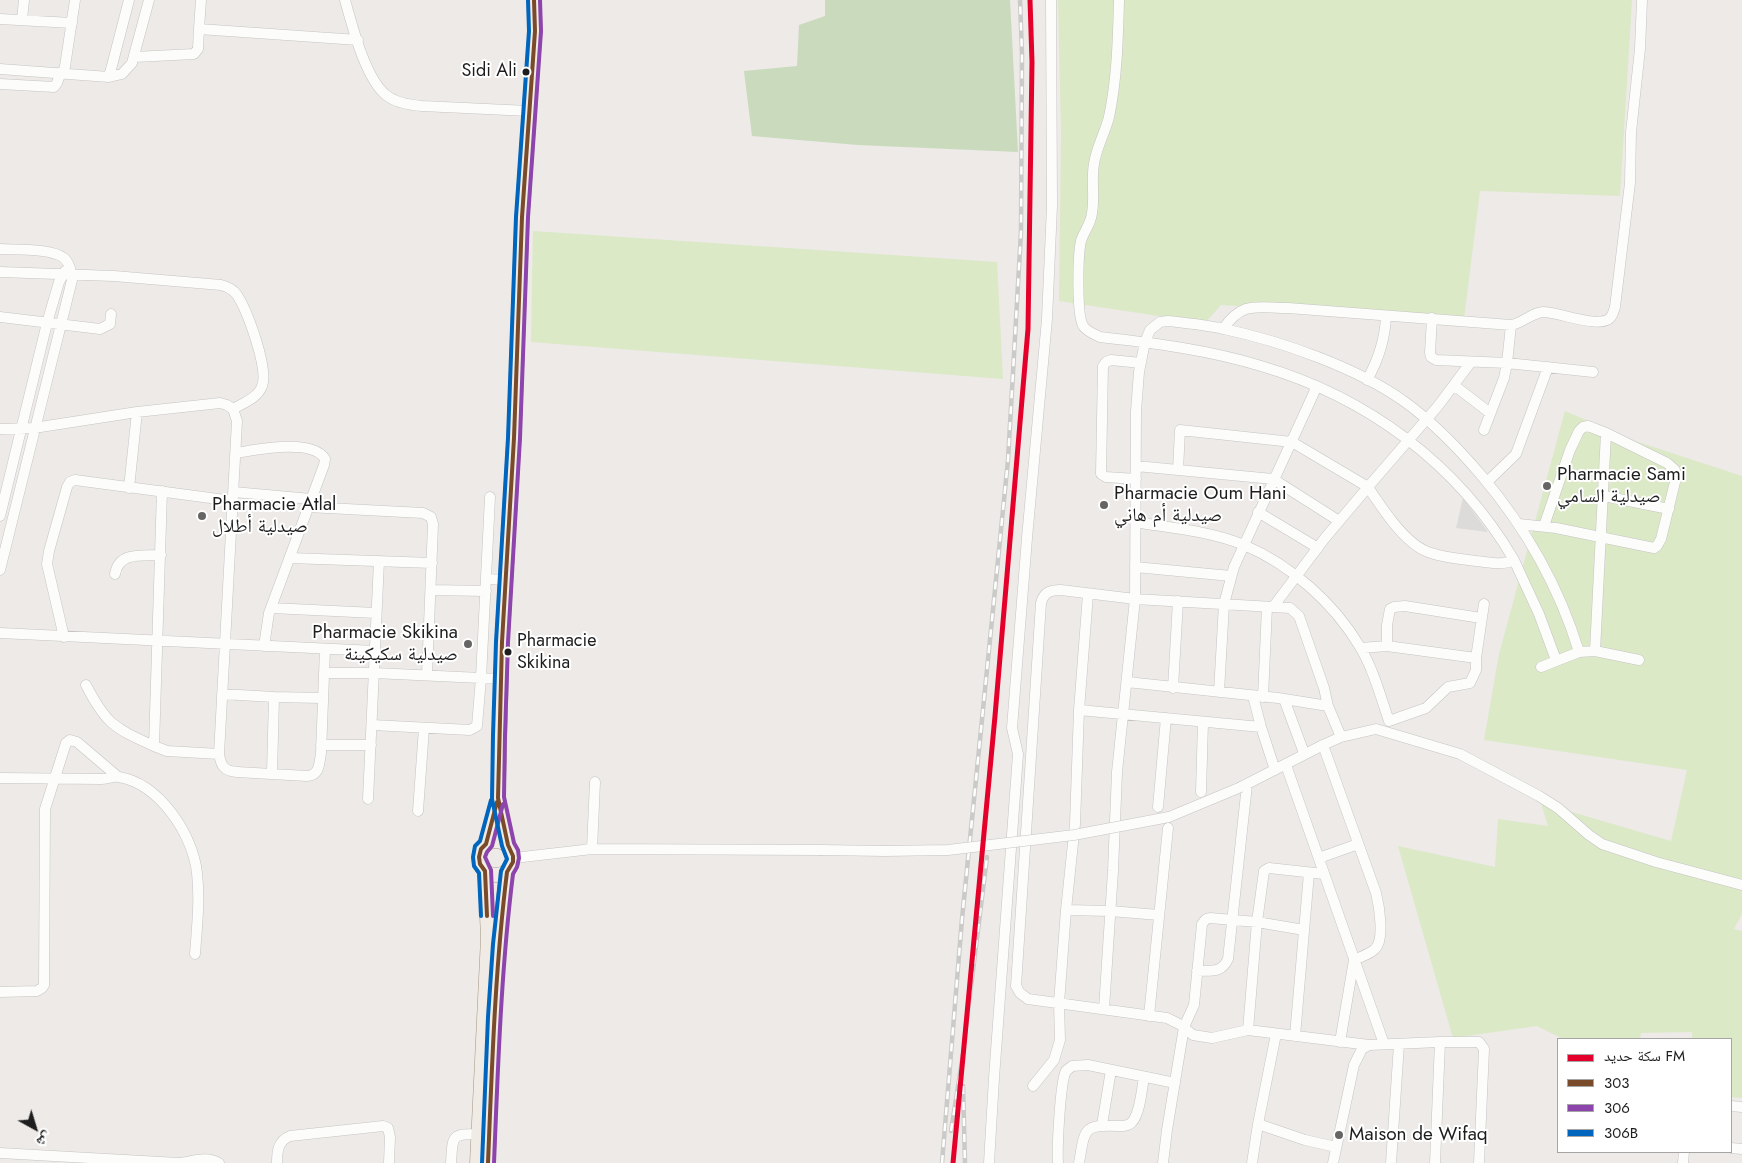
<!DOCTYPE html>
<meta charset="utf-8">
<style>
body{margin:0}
#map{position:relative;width:1742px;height:1163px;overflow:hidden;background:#edeae7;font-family:Jost,"Noto Naskh Arabic",sans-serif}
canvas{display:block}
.legend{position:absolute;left:1557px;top:1038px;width:175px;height:115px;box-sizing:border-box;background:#fff;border:1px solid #a5a5a5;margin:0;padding:6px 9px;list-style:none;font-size:15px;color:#1e1e1e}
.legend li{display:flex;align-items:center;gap:10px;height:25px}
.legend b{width:25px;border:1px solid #a5a5a5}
.north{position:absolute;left:10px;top:1103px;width:50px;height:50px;-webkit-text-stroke:4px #fff;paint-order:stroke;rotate:141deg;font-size:14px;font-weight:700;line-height:20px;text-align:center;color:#1e1e1e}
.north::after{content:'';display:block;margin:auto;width:18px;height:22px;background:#1e1e1e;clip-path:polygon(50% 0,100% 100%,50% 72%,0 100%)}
</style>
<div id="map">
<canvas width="1742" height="1163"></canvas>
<ul class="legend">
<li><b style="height:6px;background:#e4002b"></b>سكة حديد FM</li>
<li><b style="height:6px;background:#7a4b2a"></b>303</li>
<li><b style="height:6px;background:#8e44ad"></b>306</li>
<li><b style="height:6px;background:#0065bd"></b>306B</li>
</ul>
<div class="north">ش</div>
</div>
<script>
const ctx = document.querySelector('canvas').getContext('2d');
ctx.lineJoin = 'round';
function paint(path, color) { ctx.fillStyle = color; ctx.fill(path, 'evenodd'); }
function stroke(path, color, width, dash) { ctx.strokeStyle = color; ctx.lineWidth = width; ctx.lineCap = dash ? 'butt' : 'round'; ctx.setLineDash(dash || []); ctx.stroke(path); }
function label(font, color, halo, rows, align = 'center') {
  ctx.font = font + ' Jost,"Noto Naskh Arabic",sans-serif'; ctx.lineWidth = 4; ctx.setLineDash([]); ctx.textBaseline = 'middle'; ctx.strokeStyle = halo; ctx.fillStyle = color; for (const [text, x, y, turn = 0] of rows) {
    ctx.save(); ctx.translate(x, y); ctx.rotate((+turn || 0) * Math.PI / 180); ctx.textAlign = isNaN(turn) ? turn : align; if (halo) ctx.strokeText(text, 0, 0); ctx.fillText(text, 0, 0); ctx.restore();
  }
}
paint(new Path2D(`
 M1058,0H1632L1620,196L1480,191L1464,319L1221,305L1205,323L1059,301L1061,133Z
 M533,231L997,262L1003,379L531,342Z
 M1565,411L1638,442L1742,476V914L1734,929L1742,931V1098L1731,1097V1039H1692V1032L1641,1033L1640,1039H1563L1537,1026L1453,1038L1398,846L1495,867L1498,819L1548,826L1541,803L1671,841L1687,770L1484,740L1499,654Z`), '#dbe9c7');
paint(new Path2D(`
 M825,0H1010L1018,152L858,145L752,136L744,71L797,66L799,25L825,16Z`), '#c9dabd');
paint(new Path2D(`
 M1463,498L1488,532L1456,528Z`), '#dddbda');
const minor = new Path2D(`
 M201,0L199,29L358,40
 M345,0C352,25 365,78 386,95C396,103 409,105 422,106L529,111
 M1119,0C1118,39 1117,79 1109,117C1105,133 1096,148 1094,164C1091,180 1095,197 1092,213C1091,224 1084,231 1081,241C1078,254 1076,318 1084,327C1088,332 1094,334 1100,337C1154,343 1209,350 1261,366C1367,397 1458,464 1514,560C1503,566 1488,562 1476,561C1461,559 1445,558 1431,553C1406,546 1382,508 1368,487L1325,538L1273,607L1135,599L1061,590C1050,590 1044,592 1041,603L1016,986L1020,993L1028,999L1167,1018L1181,1025L1193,1035L1212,1038L1248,1030L1369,1045L1440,1042H1479L1484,1049L1479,1163
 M0,19L72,23
 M22,20L24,0
 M134,57L194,54L198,49L199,29
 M0,69L109,77L122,74L132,63L149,0
 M64,73L75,0
 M109,77L129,0
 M0,84L54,87L57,83L61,72
 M0,249C16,250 51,248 64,258C69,262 72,273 72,280L0,570
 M0,272L114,276L221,285C228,287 233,289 237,295C247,310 269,369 262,386C258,398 243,403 233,409
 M0,317L100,329L110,324L111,314
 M1432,318L1430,353L1431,357L1436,360L1507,363L1593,372
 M1223,329C1243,300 1257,308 1288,308L1511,325C1523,323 1531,313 1543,312C1559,312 1599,329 1610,318C1613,315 1614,310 1615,307L1630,183L1631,132L1640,49L1642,0
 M1367,380C1379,359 1385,340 1386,316
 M1455,386L1490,413
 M0,429L34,428L137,412L220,403L227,405L233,409L237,421L219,754C221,766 224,771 237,772L307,776C320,775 319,764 321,753L325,649
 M1484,430L1504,378L1507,363L1511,325
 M236,453C256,450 312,438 325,459L324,465L269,613L264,646
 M1136,466L1273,479L1339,521
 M1178,470L1180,430L1292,442L1368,487L1438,406L1471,362
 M1136,479L1106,477L1101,474L1103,366L1106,362L1111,360L1141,363
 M1487,482L1516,454L1548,367
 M129,488L137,412
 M162,491L154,746L167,751L219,754
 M234,492L311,499
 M1604,496L1669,509
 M308,507L423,513L431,517L433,524L427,675
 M1258,512L1318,548
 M0,516L47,323L59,282L65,271
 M1135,522C1171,528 1210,531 1244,545C1291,565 1334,603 1360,647C1373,668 1381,698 1389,721L1426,708L1448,687L1470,683L1476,670V658L1387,646L1361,648
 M1519,524L1556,528L1654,548L1657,546L1661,539L1676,478L1675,470L1667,463L1606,433L1588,426L1583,427L1579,431L1570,450L1544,526
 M290,558L432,563
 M1514,560L1539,614L1556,660
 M1135,567L1231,576
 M115,574C119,551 142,556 161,555
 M486,579L506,580
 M431,590L486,591
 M1273,607L1290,608L1299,616L1324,688L1328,706
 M271,608L376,613
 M0,633L375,651
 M64,637L47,564L49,551L67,487L70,482L75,480L233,501
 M1387,646V625L1390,609L1394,607L1405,606L1481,618
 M1595,651L1606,433
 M1476,658L1484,604
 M1541,667L1579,652L1595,651L1639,660
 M324,673H374L502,679
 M1127,682L1278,698L1328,706L1341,737
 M86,685C106,724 114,728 154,746
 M1173,688L1178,601
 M1219,692L1224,604L1234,567L1317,386
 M222,694L274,697L322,698
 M1253,696L1261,727L1275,770
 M1263,697L1267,607
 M1284,699L1304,753
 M1079,710L1261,727
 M372,725L470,730L477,726L481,678L490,497
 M321,745H371
 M1323,745L1376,893C1379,905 1385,940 1375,949C1370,954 1360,957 1354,960L1340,1042
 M1286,765L1384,1044
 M272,773L274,697
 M0,778L101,779C107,779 114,776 119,777C160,784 193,835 197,873C200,900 197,927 195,954
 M1241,787L1323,745L1341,737L1376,729L1460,754L1539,796L1558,808L1589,835L1602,844L1656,862L1742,885
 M1201,792L1203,722
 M368,799L379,561
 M1158,807L1166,718
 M418,811L424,728
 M592,849L595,782
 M514,858L592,849L820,850
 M1319,858L1358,844
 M1066,910L1110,911L1159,915
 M1197,971C1211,970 1221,974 1228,959L1247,785
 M0,992L37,991L42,988L44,985L45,809L66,743L70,740L77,742L117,776
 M1104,1009L1113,871L1117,772L1135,599L1136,411L1139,372L1145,342L1150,330L1160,322L1168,321C1186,323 1206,325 1224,329C1281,341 1358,368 1405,402C1434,423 1458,448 1481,475C1526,528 1559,586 1579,652
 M1149,1016L1168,828
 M1248,1030L1257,922L1264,871L1269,868L1324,874
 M1295,1036L1309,873
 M1033,1086L1054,1060L1060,1040L1059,1003L1066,910L1075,824L1079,710L1088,594
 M1731,1106L1742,1107
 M1258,1124L1305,1140L1336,1147
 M1102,1125L1111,1070
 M1731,1148L1742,1149
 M0,1153L178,1163C193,1162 205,1155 219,1163
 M277,1163C277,1151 278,1141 290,1136L383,1126L388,1128L390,1137L389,1163
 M451,1163C453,1136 450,1134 479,1134
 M989,1163L994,1078L1018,754L1012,728L1027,538L1047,319L1052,206L1051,0
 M1058,1163C1057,1149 1060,1082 1066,1071C1068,1069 1070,1068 1072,1066L1088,1065L1175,1083
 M1079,1163C1085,1130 1082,1124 1118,1126C1123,1126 1129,1126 1132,1122C1140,1114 1142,1088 1144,1077
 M1163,1163L1167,1130L1184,1027L1194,1005L1202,924L1206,919L1210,918L1257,922L1304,930
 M1252,1163L1258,1124L1276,1034
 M1333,1163L1354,1065L1362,1049L1369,1045
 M1391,1163L1399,1044
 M1435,1163L1440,1042
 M1683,1163L1684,1152`);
const major = new Path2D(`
 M498,801L508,845
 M479 858a17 17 0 1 1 34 0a17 17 0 1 1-34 0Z
 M486,844L498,798L502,642L514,438L522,217L535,31L534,0
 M477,1163L488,938L485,871
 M488,1163C492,1066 494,968 507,872`);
stroke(minor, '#c5c4c3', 11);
stroke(major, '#a39684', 15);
stroke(minor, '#fcfcfb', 10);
stroke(major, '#f0ebe5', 14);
const rail = new Path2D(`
 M964,1043L987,857
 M963,1086L965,1163
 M951,1131L964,1048
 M942,1163L962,919L1008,460L1021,232L1022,54L1020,0`);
stroke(rail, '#cacac9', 4.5);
stroke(rail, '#fff', 2.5, [8]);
const minorBridge = new Path2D(`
 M820,850L885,851L948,850L1074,835L1169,817L1241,787`);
stroke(minorBridge, '#c5c4c3', 11, []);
stroke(minorBridge, '#fcfcfb', 10);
stroke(new Path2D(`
 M487,916L485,871L480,864L479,857L481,849L486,844L497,802
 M488,1163C492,1066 495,969 507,872L513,862V856L508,845L498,798L502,642L514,438L522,217L535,31L534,0`), '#7a4b2a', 4);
stroke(new Path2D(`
 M493,916L491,870L485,857L487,852L492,846L503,804
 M494,1163C498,1067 501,970 513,874L517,867L519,858L518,850L514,843L504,797L505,735L508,642L520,438L528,217L541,31L540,0`), '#8e44ad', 4);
stroke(new Path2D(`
 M481,916L479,873L474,866L473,857L475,846L480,841L491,800
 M482,1163L488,1017L493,944L501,871L507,859L502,846L492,799L493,735L496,642L508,438L516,217L529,31L528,0`), '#0065bd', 4);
stroke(new Path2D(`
 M953,1163L995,716L1028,329L1032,62L1030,0`), '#e4002b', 5);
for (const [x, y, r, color] of [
 [526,72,4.5,"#1e1e1e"],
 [1547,486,5,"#666564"],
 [1104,505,5,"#666564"],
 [202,516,5,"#666564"],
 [468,644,5,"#666564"],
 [508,652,4.5,"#1e1e1e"],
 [1339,1135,5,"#666564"]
]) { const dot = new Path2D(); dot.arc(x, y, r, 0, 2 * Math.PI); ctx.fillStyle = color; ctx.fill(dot); stroke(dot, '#fff', 2); }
label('18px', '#1e1e1e', '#fff', [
 ["Sidi Ali",517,72],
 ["Pharmacie",517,642,"left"],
 ["Skikina",517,664,"left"]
], 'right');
label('19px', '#1e1e1e', '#fff', [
 ["Pharmacie Sami",1557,475],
 ["صيدلية السامي",1557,497],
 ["Pharmacie Oum Hani",1114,494],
 ["صيدلية أم هاني",1114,516],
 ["Pharmacie Atlal",212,505],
 ["صيدلية أطلال",212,527],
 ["Pharmacie Skikina",458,633,"right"],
 ["صيدلية سكيكينة",458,655,"right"],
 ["Maison de Wifaq",1349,1135]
], 'left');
</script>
